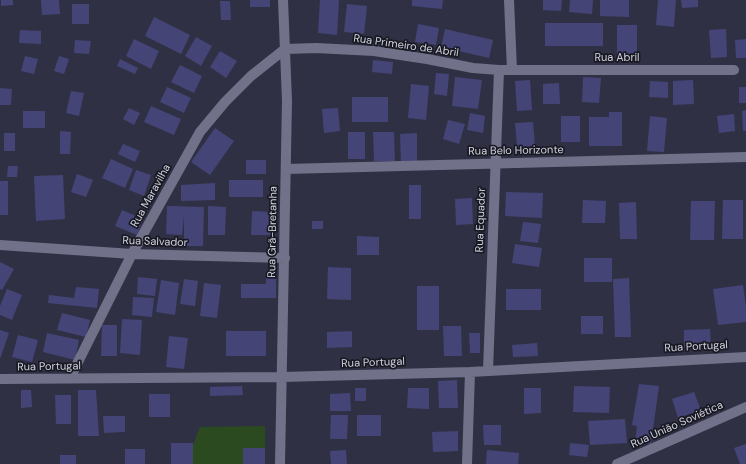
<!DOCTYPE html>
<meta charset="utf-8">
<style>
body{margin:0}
canvas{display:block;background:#2f3044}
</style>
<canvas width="746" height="464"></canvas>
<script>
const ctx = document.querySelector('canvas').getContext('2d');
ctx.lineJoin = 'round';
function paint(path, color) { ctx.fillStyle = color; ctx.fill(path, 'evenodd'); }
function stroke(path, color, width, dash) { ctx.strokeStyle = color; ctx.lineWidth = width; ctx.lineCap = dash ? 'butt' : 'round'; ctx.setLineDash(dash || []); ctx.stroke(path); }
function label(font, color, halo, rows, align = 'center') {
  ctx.font = font + ' "DM Sans",sans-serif'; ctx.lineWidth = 3.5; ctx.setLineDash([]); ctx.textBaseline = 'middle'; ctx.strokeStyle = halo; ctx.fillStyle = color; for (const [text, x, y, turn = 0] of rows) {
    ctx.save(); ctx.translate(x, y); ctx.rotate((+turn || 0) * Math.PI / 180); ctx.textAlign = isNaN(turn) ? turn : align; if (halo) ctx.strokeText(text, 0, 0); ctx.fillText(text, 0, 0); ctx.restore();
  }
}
paint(new Path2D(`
 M265,426V464H186L200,427Z`), '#2c4a1f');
paint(new Path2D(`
 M1,0H13V5L1,6Z
 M41,0H59L60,14L42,15Z
 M250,0H270V7H250Z
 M320,0H339L337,35L318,33Z
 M412,0H443L442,9L412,6Z
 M543,0H562L561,11L543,10Z
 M570,0H593L592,14L569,12Z
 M600,0H629V17L600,16Z
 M658,0H676L674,27L656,25Z
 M681,0H698V7L682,8Z
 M220,1H230L231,20H221Z
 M72,4H89V24H72Z
 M347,4L367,6L364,34L344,32Z
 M154,17L190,35L181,54L145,36Z
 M545,23H603V46H545Z
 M418,24L439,28L436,45L415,42Z
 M617,25H637V57H617Z
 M445,29L493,40L489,58L441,47Z
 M726,29L727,57L711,58L709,30Z
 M20,30L41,31V44L19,43Z
 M196,37L212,46L201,66L185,56Z
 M134,39L159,51L151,69L126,56Z
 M746,39V58H736L735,40Z
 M75,40L91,41L89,54L74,53Z
 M220,51L237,61L226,78L210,67Z
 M25,56L38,59L34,74L21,71Z
 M59,56L69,59L64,74L54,71Z
 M120,59L138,68L135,74L117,66Z
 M373,60L393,62L392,74L372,72Z
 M180,65L202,76L194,93L171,82Z
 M436,73L449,74L447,96L434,94Z
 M455,77L482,80L478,109L452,106Z
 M583,77L601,78L599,103L582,102Z
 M530,80L532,110L517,111L515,81Z
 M693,80L694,104L673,105V81Z
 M650,81L668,82V98L649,97Z
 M559,83L560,104H543V84Z
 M411,84L429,86L426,120L408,118Z
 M167,87L191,98L184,113L160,102Z
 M739,87H746V103H739Z
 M0,88L12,89L11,105H0Z
 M71,91L84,93L79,116L66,113Z
 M352,97H388V122H352Z
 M151,106L181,119L174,135L144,122Z
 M129,108L140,113L134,125L123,119Z
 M338,108L340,131L324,133L322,109Z
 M746,110V131H743L742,111Z
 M23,111H45V128H23Z
 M609,112H622V146H589V117H609Z
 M470,113L485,116L483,133L467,130Z
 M734,114L735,131L719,133L717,116Z
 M561,116H580V142H561Z
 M650,116L667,118L664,152L647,151Z
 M448,120L465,124L459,144L443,139Z
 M533,122L535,146L517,147L515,123Z
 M215,128L234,141L210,175L191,162Z
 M60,131L71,132L70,154H60Z
 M348,132H365V159H348Z
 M373,132H394L395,161H374Z
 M4,133H15V151H4Z
 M417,133V163L401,164L400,134Z
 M123,144L140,151L135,162L118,154Z
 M111,159L133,169L125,188L102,178Z
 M246,160H266V174H246Z
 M8,166H18L17,177H7Z
 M136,170L151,175L144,196L129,190Z
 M77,174L93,180L86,197L71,192Z
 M63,175L65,219L36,221L34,176Z
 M229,180H263V197H229Z
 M0,181H8V215H0Z
 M215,183V200L181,201V185Z
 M409,185H421V219H409Z
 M506,192L543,193L542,218L505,216Z
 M472,198L473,224L456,225L455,199Z
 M583,200L606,201L605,223H582Z
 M723,200H743V239H722Z
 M691,201H715L714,240H690Z
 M636,202L637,239H620L619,203Z
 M167,206L204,207L203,246H184V216L182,235L166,234Z
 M208,206L226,207L225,235H208Z
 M122,210L143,219L137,235L115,226Z
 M252,211L272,212V235H251Z
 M312,221H323V229H312Z
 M523,222L541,224L538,243L520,241Z
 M357,236L379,237V255H357Z
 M515,244L542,248L539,267L512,263Z
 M584,258H612V282H584Z
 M0,262L14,269L2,290L0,289Z
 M328,267L351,268V300L327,299Z
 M138,277L157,279L155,296L137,294Z
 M266,278H276V298H241V284H266Z
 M629,278L631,337H615L613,279Z
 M184,279L198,281L195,306L180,304Z
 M161,280L179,283L175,315L156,312Z
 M204,283L221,285L217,318L200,316Z
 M743,285L746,307V322L718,325L713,289Z
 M417,286H439V330H417Z
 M76,287L99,289L97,308L48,303L49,295L74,298Z
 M7,289L22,295L12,320L0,315V306Z
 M506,289H541V310H506Z
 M133,297L154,298L152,317L132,315Z
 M62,313L90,320L86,337L57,330Z
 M581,316H603V334H581Z
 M122,319L142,320L140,355L120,353Z
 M102,325H117V356H101Z
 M443,326H461L462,356H444Z
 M710,329L711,347L684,348V330Z
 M0,330L9,333L0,359Z
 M226,331H266V356H226Z
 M352,331V347L327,348V332Z
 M47,333L79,340L75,360L43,352Z
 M469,333H480V353H470Z
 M18,335L38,340L32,362L12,357Z
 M169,336L188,338L184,369L166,367Z
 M537,343L538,356L513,357L512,345Z
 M457,380L458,408H439L438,381Z
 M639,384L659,386L651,444L635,442L637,426L632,425Z
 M242,386L243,395L210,396V387Z
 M574,386L610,387L609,413L573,412Z
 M355,388H366V401H355Z
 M408,388H429V409L407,408Z
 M524,388H541V413L524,414Z
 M21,390H31L32,407L21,408Z
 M78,390H96L99,436H78Z
 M694,392L701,410L678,418L672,399Z
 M350,393L351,411H330V394Z
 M149,394H170V417H149Z
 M55,395H71V424H56Z
 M331,415H348L347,439H330Z
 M357,415H381V436H357Z
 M103,416H125V432L104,433Z
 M625,419L627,443L590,445L588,421Z
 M483,425H501V445H484Z
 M458,431V451L433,452L432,432Z
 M171,443H193V464H171Z
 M570,443L589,445L587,457L569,455Z
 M746,444V464H740L734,448Z
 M243,448H265V464H243Z
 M125,449H145V464H125Z
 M346,450L347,464H331L330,451Z
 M487,450L519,453L518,464H486Z
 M60,455H76V464H60Z`), '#444476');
stroke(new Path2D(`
 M509,0L512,70
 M286,169L746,157
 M0,245L132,254L285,258
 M488,371L499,70
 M70,378L132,254L200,132L225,102L251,76L285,49L316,48L374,51L427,59L473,68L499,70H734
 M0,379L282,377L470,372L746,357
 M280,464L287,101L283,0
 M467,464L470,372
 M617,464L746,407`), '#717289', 10);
label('11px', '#d1d2df', '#181922', [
 ["Rua Primeiro de Abril",406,46,8],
 ["Rua Abril",617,58],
 ["Rua Belo Horizonte",516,151,-1],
 ["Rua Maravilha",151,196,-61],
 ["Rua Equador",481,220,-88],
 ["Rua Grã-Bretanha",273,232,-89],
 ["Rua Salvador",155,242,2],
 ["Rua Portugal",696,347,-3],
 ["Rua Portugal",373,363,-2],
 ["Rua Portugal",49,367,-1],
 ["Rua União Soviética",677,425,-24]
]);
</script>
